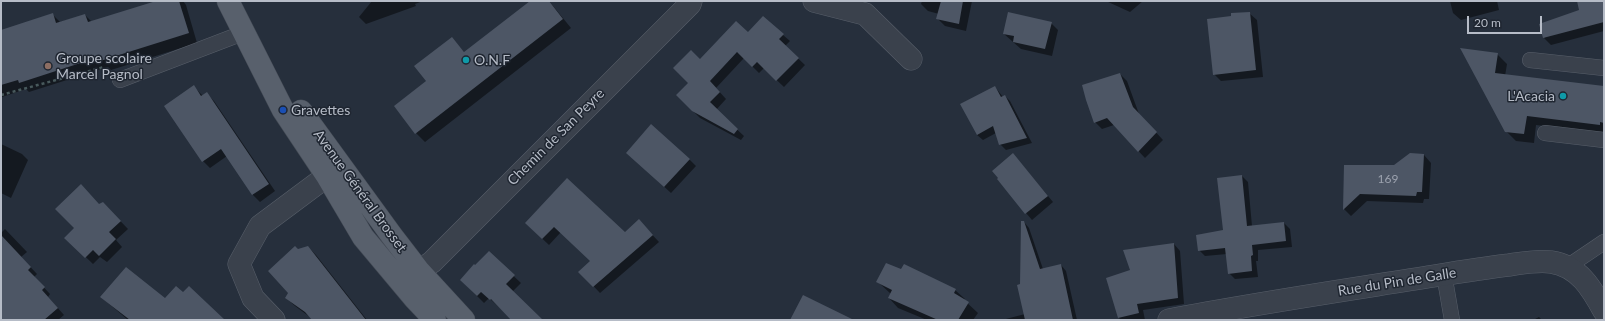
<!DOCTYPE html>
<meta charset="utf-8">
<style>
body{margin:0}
#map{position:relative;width:1605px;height:321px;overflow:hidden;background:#262f3c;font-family:Lato,sans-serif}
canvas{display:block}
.frame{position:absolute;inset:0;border:2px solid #b6bcc7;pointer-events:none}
.scale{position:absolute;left:1467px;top:16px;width:75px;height:18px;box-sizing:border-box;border:2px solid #b6bcc7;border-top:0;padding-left:5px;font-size:12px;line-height:14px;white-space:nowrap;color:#b6bcc7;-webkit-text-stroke:3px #1f2631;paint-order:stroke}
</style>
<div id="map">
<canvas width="1605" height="321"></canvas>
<div class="frame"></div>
<div class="scale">20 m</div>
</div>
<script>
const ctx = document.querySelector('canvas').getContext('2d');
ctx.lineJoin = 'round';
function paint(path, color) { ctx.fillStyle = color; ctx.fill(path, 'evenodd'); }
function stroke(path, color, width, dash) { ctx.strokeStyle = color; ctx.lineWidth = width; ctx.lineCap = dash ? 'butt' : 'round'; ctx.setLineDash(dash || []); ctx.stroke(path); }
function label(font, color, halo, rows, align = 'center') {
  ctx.font = font + ' Lato,sans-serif'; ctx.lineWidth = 3; ctx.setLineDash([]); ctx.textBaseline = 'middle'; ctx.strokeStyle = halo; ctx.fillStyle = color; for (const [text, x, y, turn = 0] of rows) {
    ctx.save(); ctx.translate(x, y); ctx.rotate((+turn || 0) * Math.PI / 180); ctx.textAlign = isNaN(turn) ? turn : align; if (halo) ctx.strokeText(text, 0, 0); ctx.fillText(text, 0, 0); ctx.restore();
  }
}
paint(new Path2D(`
 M159,1H183L186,5L197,43L111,70L108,67L29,92L26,89L2,97L1,95V31L52,14L60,22L85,15L92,22Z
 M372,1H423L415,4L416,6L366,24L359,17Z
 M532,1H549L571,28L425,142L416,133L395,106L427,81L452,39L465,53Z
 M922,1H972L966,31L945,26L938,19L939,14L928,11L921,4Z
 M1106,1H1143L1130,12Z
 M1450,1H1497L1499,10L1461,20L1453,13Z
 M1578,1H1604V31L1551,45L1544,38L1580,10Z
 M1009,13L1051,23L1058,30L1052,56L1021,49L1004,34Z
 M1249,13L1257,20L1263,77L1221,81L1214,74L1232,17Z
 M748,33L783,35L790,41L785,46L805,65L784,87L764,68L759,73L744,58L716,88L726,99L716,110L744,136L741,140L700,118L677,95L689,83L700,60Z
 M1462,49L1497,54L1507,64L1505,76L1604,87V133L1536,125L1534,143L1516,141L1506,131Z
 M1120,74L1127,81L1139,114L1163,140L1145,158L1114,125L1102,129L1095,122Z
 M194,87L203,96L207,94L214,101L275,191L260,202L253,195L227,156L210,168L203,161L165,106Z
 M995,87L1003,97L1005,96L1010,101L1032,143L1006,150L1000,144L996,133L983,140L977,135Z
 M1,144L22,154L28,160L11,198L1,193Z
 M1424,155L1431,163L1429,199H1424L1423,203L1367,201L1351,216L1344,209L1345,166H1394Z
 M634,159H689L696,166L671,193Z
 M1019,161L1053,202L1032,220L998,180Z
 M1242,176L1248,182L1252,226L1284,223L1290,229L1292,247L1258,250V261H1256L1258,277L1235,279L1229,273L1227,254L1205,256L1199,250L1224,231Z
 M567,179L625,233L645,227L659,242L600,293L580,272L591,261L561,232L549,245L532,229Z
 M103,203L128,229L116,240L122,247L107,262L100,257L93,264L66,238Z
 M1024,222L1029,228L1043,269L1061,265L1066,271L1077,320H1002L1025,314L1021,284Z
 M5,229L27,252L21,257L37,274L34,277L50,294L48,297L64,315L58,320H1V233Z
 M1174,244L1180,251L1184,304L1143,310L1145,320H1121L1118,317L1131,271Z
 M308,247L316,255L367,320H314L295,306L286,298Z
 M489,253L521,283L512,292L542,320H513L489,298L484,303L461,280Z
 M878,282L955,290L965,299L964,300L978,313L973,320H927L898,308L889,298L891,294Z
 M101,297L165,299L223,320H128Z
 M1539,317L1542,320H1533Z`), '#0007');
paint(new Path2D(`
 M156,1H179L189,33L100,61L99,57L19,83L18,80L1,85V30L53,13L56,23L85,14L88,22Z
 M530,1H549L563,19L415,134L394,106L426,81L414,66L452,37L464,52Z
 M941,1H963L959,24L936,19Z
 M1577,1H1604V22L1543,38L1539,24L1579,10Z
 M1008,12L1052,22L1045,49L1013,42L1014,36L1003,34Z
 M1250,12L1256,70L1213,75L1207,19L1231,16V13Z
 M763,16L784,34L779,39L799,58L776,81L757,62L752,67L737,52L710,81L720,92L710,102L738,129L734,134L692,111L676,95L688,83L673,68L691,50L700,59L736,21L748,32Z
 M1460,48L1498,53L1495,73L1604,86V123L1600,122V125L1527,116L1524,134L1505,132Z
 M1120,73L1133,107L1157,132L1138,152L1107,118L1094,123L1086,100L1082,85Z
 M194,85L201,96L207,92L269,184L252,195L221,149L202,162L164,106Z
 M995,86L1001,97L1005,95L1027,138L999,145L993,126L977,135L960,104Z
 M651,124L690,159L664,187L626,153Z
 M1013,153L1048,196L1025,214L997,179L998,178L992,171Z
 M1410,153L1424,154L1422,192H1417L1416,196L1360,194L1343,210L1344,165H1394Z
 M1242,175L1247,226L1284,222L1286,241L1252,245L1253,255L1251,256L1252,271L1228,274L1225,248L1198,251L1196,235L1223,230L1217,178Z
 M567,178L625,232L639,219L653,235L593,287L578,272L590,261L554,227L542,239L525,223Z
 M81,184L99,204L103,202L121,221L109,232L116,239L99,256L93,250L85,258L64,238L74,228L55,209Z
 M1021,221H1024L1040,269L1061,264L1073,320H1025L1017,285L1020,284Z
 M1,235L31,267L28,270L45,287L42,290L58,308L44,320H1Z
 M1174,243L1178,298L1137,304L1139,313L1118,318L1106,278L1130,270L1123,250Z
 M295,246L298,249L308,246L366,320H312L305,312L285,298L288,293L268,271Z
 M489,251L515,275L506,284L543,320H511L491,299L490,300L481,292L477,296L460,280L474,264L475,265Z
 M886,263L901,269L904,264L956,289L954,293L969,302L958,320H938L888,298L892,290L876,282Z
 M126,267L165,298L176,286L183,292L189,286L225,320H130L100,297Z
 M803,295L854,320H790Z`), '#4d5665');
const lane = new Path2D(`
 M1530,60L1604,68
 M120,80L243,33
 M1545,133L1604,140
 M1567,267L1604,242
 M1444,274L1452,320`);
const street = new Path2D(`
 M814,1L865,14L911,59
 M419,271L432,262L690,4L691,1
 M274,320L253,298L239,264L260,226L327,176
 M1169,320C1257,303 1346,290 1434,276C1459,272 1484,268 1509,265C1523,263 1537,260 1551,262C1579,266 1592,289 1604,311`);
const primary = new Path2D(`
 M228,1L283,110L327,176L363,237L415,299L435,320
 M301,111L392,236L419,271L464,320`);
stroke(lane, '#585f6a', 16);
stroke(street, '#585f6a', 23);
stroke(primary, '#434a55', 23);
stroke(new Path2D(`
 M1,95L104,67`), '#48595c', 2.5, [3, 3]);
stroke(lane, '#3a414c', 15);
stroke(street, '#3a414c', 22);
stroke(primary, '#58606c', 22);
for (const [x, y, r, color] of [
 [466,60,4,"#0f9aa8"],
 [48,66,4,"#8d6e63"],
 [1563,96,4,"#0f9aa8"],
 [283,110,4,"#1a4fb4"]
]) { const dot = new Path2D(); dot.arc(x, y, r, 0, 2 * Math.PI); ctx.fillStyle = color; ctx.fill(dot); stroke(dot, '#1f2631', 1.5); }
label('12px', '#9ca2ae', null, [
 ["169",1388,179]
]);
label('14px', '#b6bcc7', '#1f2631', [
 ["Groupe scolaire",56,58],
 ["Marcel Pagnol",56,74],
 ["O.N.F",474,60],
 ["L'Acacia",1555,96,"right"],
 ["Gravettes",291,110]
], 'left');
label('14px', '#b6bcc7', '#1f2631', [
 ["Chemin de San Peyre",556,137,-45],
 ["Avenue Général Brosset",360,191,54],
 ["Rue du Pin de Galle",1397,282,-9]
]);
</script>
